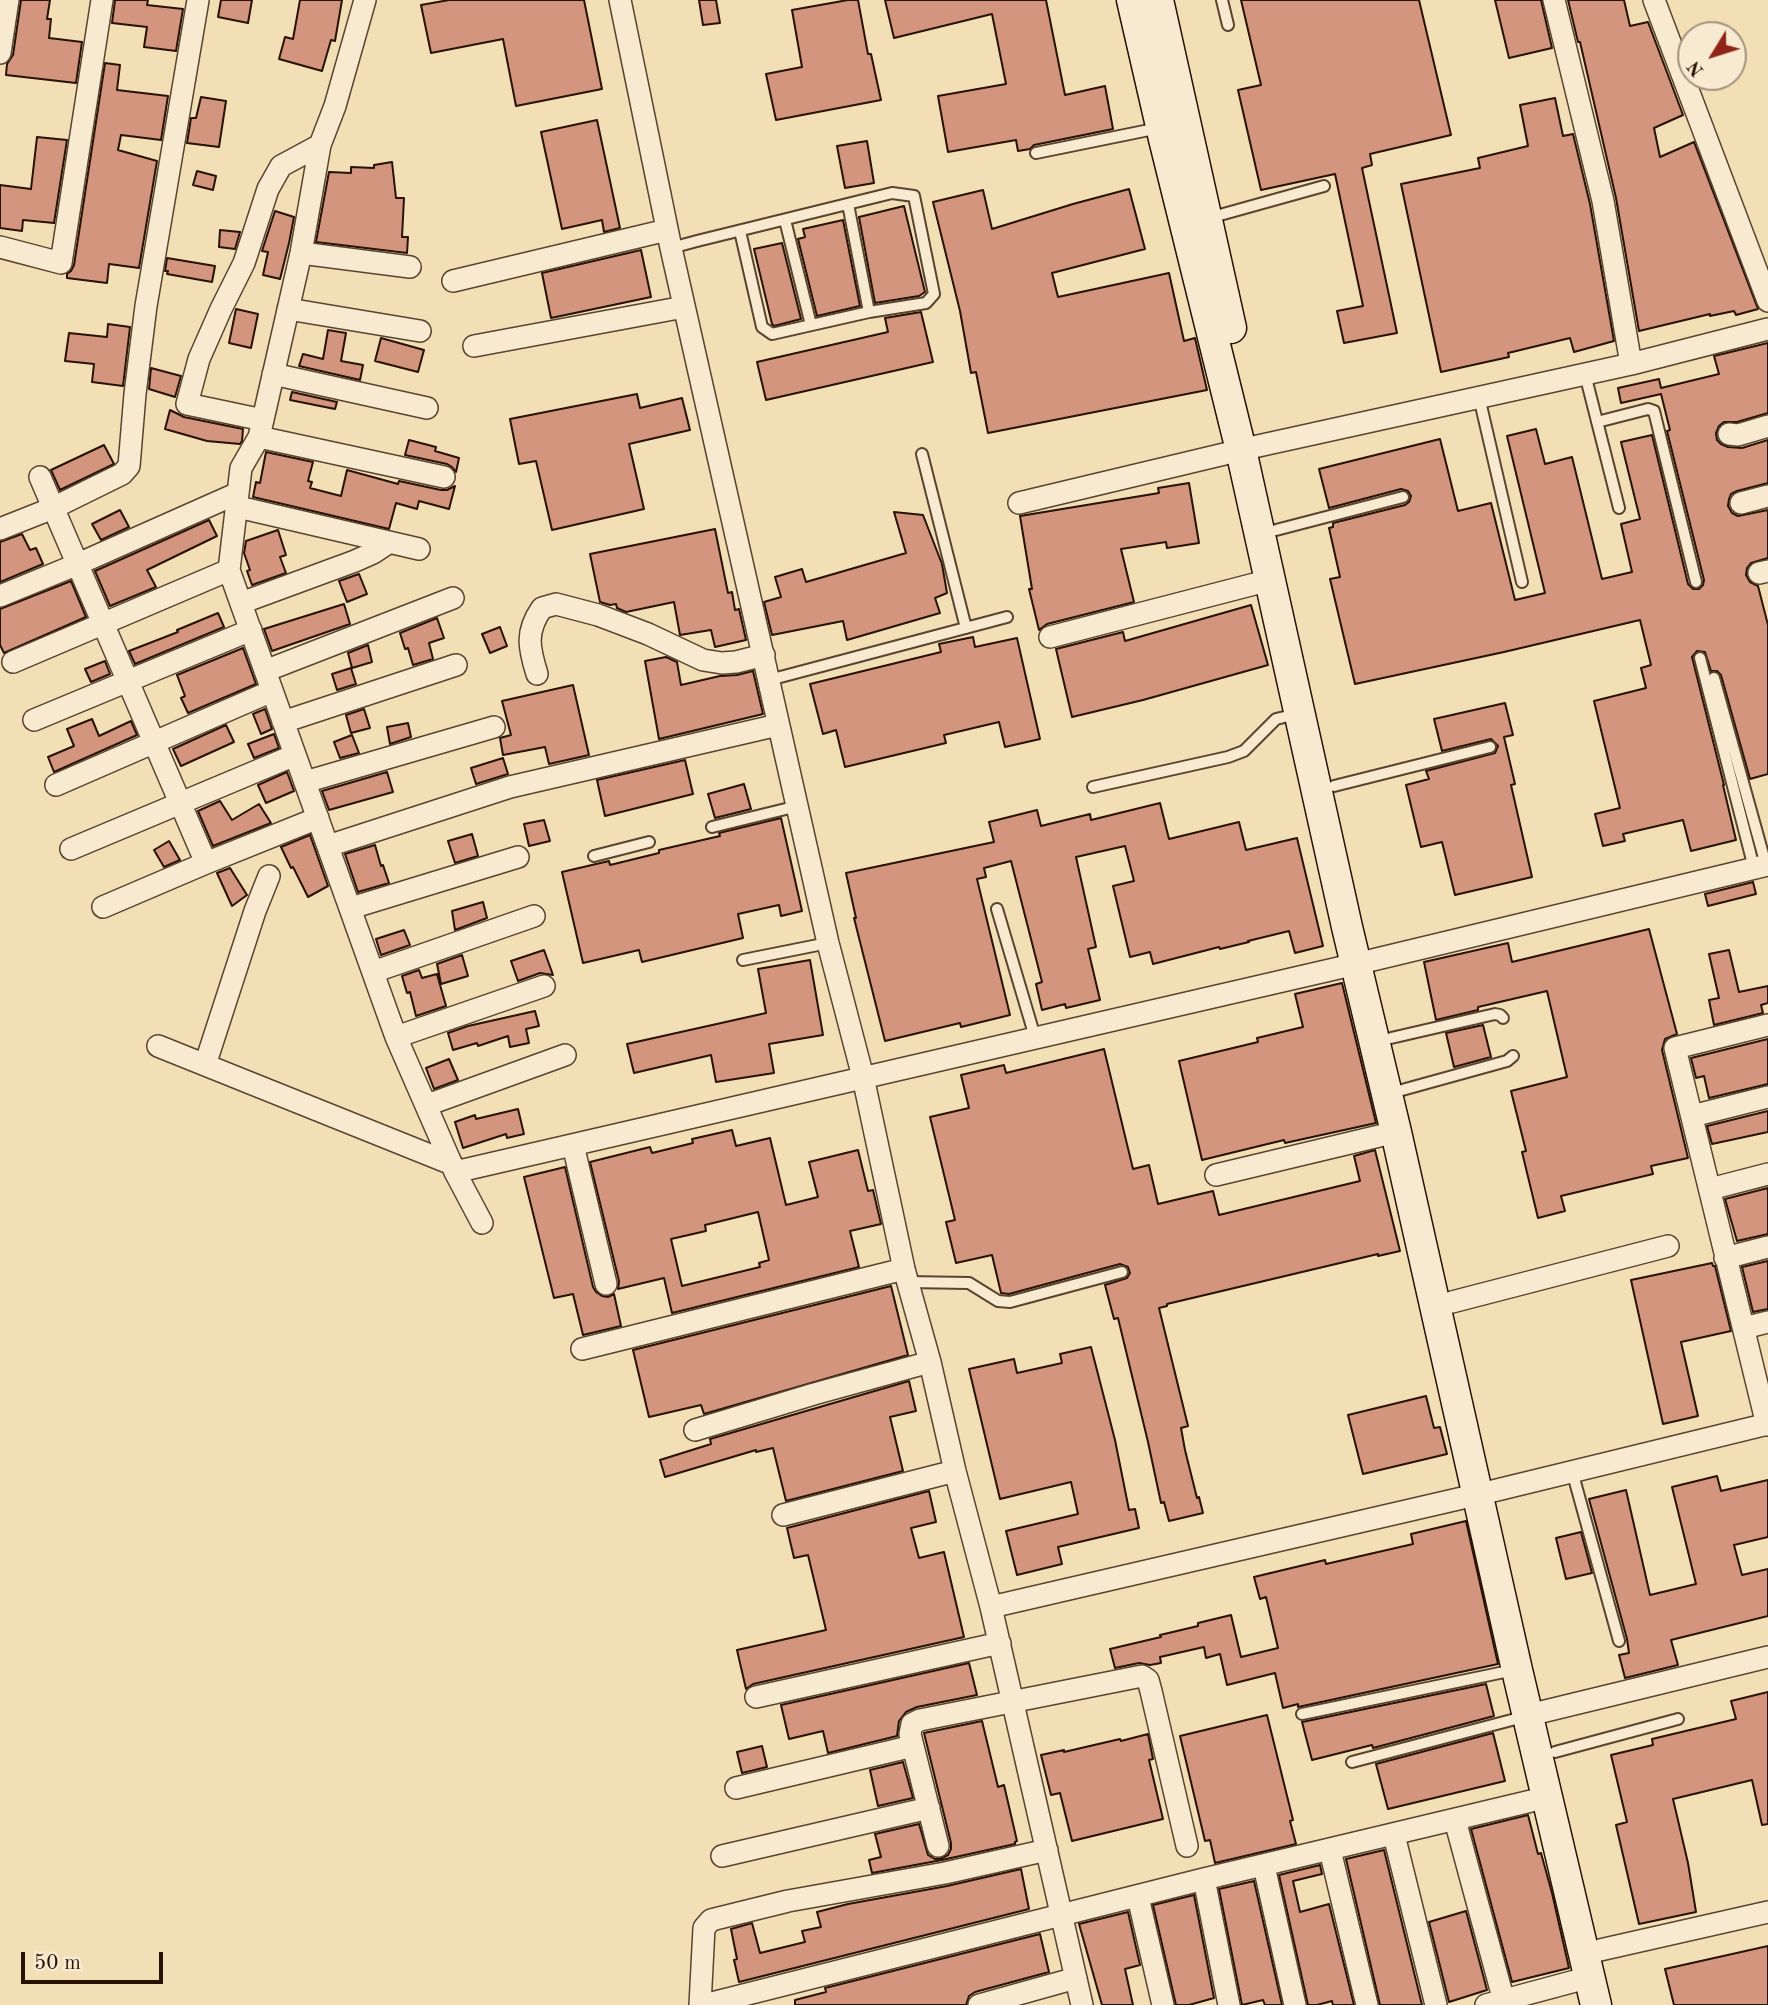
<!DOCTYPE html>
<style>
body{margin:0}
#map{position:relative;width:1768px;height:2005px;overflow:hidden;background:#f3dfb6;font-family:"Old Standard TT",serif}
canvas{display:block}
.north{position:absolute;left:1677px;top:21px;width:70px;height:70px;box-sizing:border-box;background:#f7ead0;border:2px solid #a3937e;border-radius:50%;rotate:232deg;font-size:19px;font-weight:700;line-height:28px;text-align:center;color:#261104}
.north::after{content:'';display:block;margin:auto;width:24px;height:32px;background:#8f2418;clip-path:polygon(50% 0,100% 100%,50% 72%,0 100%)}
.scale{position:absolute;left:21px;top:1952px;width:142px;height:32px;box-sizing:border-box;border:4px solid #261104;border-top:0;padding-left:9px;font-size:21px;line-height:24px;white-space:nowrap;color:#261104;-webkit-text-stroke:5px #f7ead0;paint-order:stroke}
</style>
<div id="map">
<canvas width="1768" height="2005"></canvas>
<div class="north">N</div>
<div class="scale">50 m</div>
</div>
<script>
const ctx = document.querySelector('canvas').getContext('2d');
ctx.lineJoin = 'round';
function paint(path, color) { ctx.fillStyle = color; ctx.fill(path, 'evenodd'); }
function stroke(path, color, width, dash) { ctx.strokeStyle = color; ctx.lineWidth = width; ctx.lineCap = dash ? 'butt' : 'round'; ctx.setLineDash(dash || []); ctx.stroke(path); }
const building = new Path2D(`
 M21,0H50L47,19H51L49,38L82,42L76,83L6,75L7,64L13,55Z
 M115,0H148L147,5L183,9L176,51L144,47L147,27L112,23Z
 M221,0H252L248,23L218,17Z
 M300,0H342L335,41L331,40L322,71L279,59L285,37L293,39Z
 M449,0H584L602,89L516,106L503,39L431,53L421,5Z
 M699,0H716L720,23L703,25Z
 M848,0H858L868,54H871L881,100L776,120L766,74L802,67L792,10Z
 M885,0H1046L1065,95L1105,86L1113,129L1034,145L1030,149L1018,151L1016,140L948,152L938,96L1006,84L992,14L894,38Z
 M1241,0H1419L1451,135L1370,154L1372,165L1362,168L1397,333L1344,343L1337,311L1363,306L1335,174L1261,190L1238,90L1261,85Z
 M1495,0H1541L1552,48L1509,58Z
 M1568,0H1624L1630,26L1648,22L1683,115L1654,128L1660,157L1694,142L1758,309L1736,315L1734,311L1710,316V314L1639,331L1616,198L1580,42H1578Z
 M105,63L120,65L117,90L168,96L161,140L121,135L118,150L157,161L139,268L109,264L107,283L67,278V274L71,271L74,265Z
 M201,97L226,101L219,147L187,143L191,118H196Z
 M1555,98L1563,136L1573,134L1590,204L1614,341L1574,352L1570,338L1508,353L1509,357L1441,372L1401,184L1480,168L1478,158L1528,146L1520,105Z
 M597,120L620,228L604,232L602,220L562,229L541,132Z
 M37,137L67,140L54,223L23,220L22,231L0,228V185L31,189Z
 M867,141L874,183L845,188L837,146Z
 M392,162L396,198H404L402,237H408L407,253L316,242L329,172L351,173V167L374,168V165Z
 M197,171L216,176L213,190L193,185Z
 M1129,189L1145,249L1052,273L1058,297L1169,273L1184,341L1195,338L1207,390L988,433L976,372L971,373L960,311L933,202L983,190L992,229L1073,204Z
 M904,206L925,292L919,296L875,303L859,217Z
 M275,211L294,217L289,243L280,279L263,275L268,252L262,251Z
 M843,220L860,306L817,316L798,239L805,237L803,229Z
 M220,230L240,232L235,249L219,247Z
 M782,243L801,319L774,326L772,324L754,249Z
 M641,250L651,297L551,318L542,273Z
 M167,258L215,266L212,282L167,274L168,271H165Z
 M236,309L258,314L251,348L229,343Z
 M921,312L933,362L766,400L757,362L888,332L885,318Z
 M108,324L130,327L123,386L92,382L94,364L65,361L69,333L107,337Z
 M328,330L346,333L341,361L363,365L360,380L299,366L303,354L323,359Z
 M381,338L424,350L418,372L375,361Z
 M1768,343V413L1737,422H1724L1719,426L1716,433L1717,440L1721,444L1728,447L1742,448L1768,440V483L1737,491L1731,494L1729,499L1728,506L1732,513L1738,516L1768,510V558L1751,563L1747,568L1746,575L1750,582L1758,586L1768,625V774L1750,779L1721,675L1717,671H1711L1705,652L1697,651L1692,657L1724,785H1723L1736,840L1691,851L1683,820L1623,834L1625,841L1603,846L1595,814L1620,808L1594,701L1646,688L1641,668L1651,665L1640,620L1504,652L1355,684L1330,579L1340,577L1329,528L1333,527V523L1405,505L1409,502L1411,496L1408,491L1401,489L1329,508L1319,469L1440,439L1458,511L1491,503L1515,600L1545,593L1507,436L1536,429L1545,464L1572,457L1602,579L1632,572L1621,524L1640,519L1621,442L1652,435L1688,584L1693,589H1699L1703,585L1704,580L1667,431L1670,430L1661,394L1621,403L1618,388L1659,379L1661,388L1719,374L1714,356Z
 M151,368L181,376L175,397L149,389Z
 M292,392L337,402L335,409L290,400Z
 M637,394L640,408L682,398L690,430L629,444L644,509L552,530L536,461L519,464L510,419Z
 M170,410L184,417L243,429L242,441L240,444L207,441L165,429Z
 M409,440L436,447L435,451L459,458L456,472L452,467L447,464L405,455Z
 M104,445L114,464L60,490L51,470Z
 M266,452L313,462L308,481L312,482L310,488L341,496L347,470L398,484L399,481L441,490H447L455,486L449,509L419,501L417,509L396,503L389,529L253,497L256,482L260,483Z
 M1189,483L1199,543L1167,548L1166,542L1121,549L1134,602L1047,624L1039,630L1029,589H1032L1020,516L1159,493L1158,488Z
 M120,510L129,527L101,540L92,524Z
 M894,512L923,515L942,564L947,593L935,598L940,613L847,640L843,621L772,635L764,602L781,597L775,577L802,569L806,582L906,553Z
 M209,520L217,536L147,570L156,587L110,606L95,571Z
 M715,529L728,593L732,592L735,610L739,609L746,640L715,647L711,630L680,635L674,602L626,612L617,608L616,604L610,605L600,602L590,554Z
 M278,530L286,555L280,557L286,573L252,585L247,571L250,570L244,553L246,541Z
 M22,534L30,550L36,548L43,564L0,582V542Z
 M359,574L367,594L347,602L339,581Z
 M71,581L86,617L4,653L0,645V609Z
 M344,604L350,624L272,651L264,629Z
 M1251,605L1268,665L1143,700L1072,717L1056,649L1123,632L1125,641Z
 M218,613L224,627L135,664L129,651L178,632L177,630Z
 M437,618L444,638L429,643L433,659L413,665L408,648L405,649L400,633Z
 M500,627L507,646L490,653L482,634Z
 M973,637L975,647L1017,638L1040,739L1005,747L999,722L944,735L946,743L845,767L836,730L823,734L810,684L941,652L939,644Z
 M368,645L372,662L352,668L348,653Z
 M243,648L256,684L188,713L181,698L185,696L177,675Z
 M666,657L677,662L681,685L720,676L737,675L753,671L763,714L659,739L645,661Z
 M105,661L110,674L91,682L85,669Z
 M351,668L356,684L337,690L332,674Z
 M573,685L589,755L549,764L545,747L503,755L500,738L511,735L502,701Z
 M1505,703L1513,735L1504,737L1515,784L1511,785L1532,877L1455,895L1442,842L1421,847L1406,785L1429,779L1426,771L1495,753L1498,746L1491,739L1442,751L1434,719Z
 M265,709L272,729L261,734L253,714Z
 M364,709L370,728L351,733L346,715Z
 M92,719L99,736L131,721L137,735L54,772L48,757L74,746L67,729Z
 M408,723L411,737L390,744L387,727Z
 M226,725L234,742L181,766L173,749Z
 M274,734L279,748L254,758L248,744Z
 M352,735L359,753L340,758L334,742Z
 M503,758L508,774L476,784L471,768Z
 M685,760L693,794L605,816L597,780Z
 M287,772L294,791L266,803L258,785Z
 M387,772L393,792L329,810L322,791Z
 M744,784L751,809L715,818L708,794Z
 M220,801L232,820L259,804L271,823L213,846L198,811Z
 M1160,803L1169,839L1239,822L1246,850L1297,838L1323,946L1295,953L1289,931L1248,941L1249,942L1220,949L1219,947L1153,964L1150,952L1130,957L1113,886L1134,881L1125,846L1076,857L1096,947L1088,949L1100,1000L1066,1008L1065,1004L1042,1010L1036,984L1042,982L1011,861L984,868L986,877L977,879L1010,1015L961,1027L960,1023L885,1041L854,918H856L846,873L994,842L989,822L1037,810L1041,826L1090,814L1091,820Z
 M781,818L802,911L781,916L779,905L738,914L743,938L642,962L639,950L583,963L562,872L609,861L610,865L659,853V850L720,836L719,833Z
 M544,820L550,841L529,846L524,824Z
 M472,834L478,856L455,863L448,841Z
 M310,835L328,886L308,897L293,867L291,868L281,847Z
 M169,841L180,860L164,867L154,850Z
 M375,845L381,866L383,865L389,883L358,892L345,854Z
 M230,868L247,895L232,906L217,873Z
 M1753,882L1756,894L1708,906L1705,894Z
 M483,902L487,918L455,930L452,911Z
 M1649,929L1677,1034L1665,1039L1662,1050L1688,1158L1651,1166L1653,1174L1561,1196L1565,1211L1538,1218L1522,1152L1526,1151L1511,1091L1567,1077L1547,991L1478,1007V1010L1436,1020L1424,962L1508,943L1512,962Z
 M404,930L410,945L381,955L376,939Z
 M544,950L553,975L540,973L518,981L511,961Z
 M1729,950L1739,992L1768,986V1003L1761,1005L1763,1013L1714,1025L1709,1000L1719,998L1709,954Z
 M462,955L468,976L441,984L437,964Z
 M810,960L823,1035L769,1044L774,1073L716,1082L711,1055L634,1073L627,1044L766,1013L758,969Z
 M419,970L422,978L437,974L446,1006L416,1016L410,992L407,993L402,976Z
 M1342,983L1376,1123L1285,1143L1284,1140L1202,1160L1179,1061L1258,1042L1257,1038L1303,1027L1295,994Z
 M535,1011L539,1026L526,1029L529,1043L510,1047L508,1036L478,1046L477,1043L453,1050L448,1033L468,1026Z
 M1483,1025L1491,1057L1454,1067L1446,1033Z
 M1768,1039V1084L1709,1098L1704,1076L1696,1078L1691,1058Z
 M1104,1049L1133,1169L1149,1165L1158,1204L1213,1191L1219,1215L1360,1181L1354,1156L1375,1150L1400,1251L1378,1256V1254L1167,1304V1306L1159,1308L1188,1426L1181,1428L1185,1450L1197,1498L1199,1497L1203,1513L1169,1521L1164,1502L1161,1503L1148,1442L1118,1318L1114,1319L1105,1285L1127,1278L1130,1273L1128,1267L1120,1264L1009,1294L1001,1293L992,1255L956,1263L946,1222L955,1220L930,1117L969,1108L961,1075L1004,1065L1006,1073Z
 M449,1059L458,1080L434,1089L426,1068Z
 M518,1109L524,1134L507,1138L506,1134L463,1148L455,1122L475,1115L476,1119Z
 M1768,1111V1132L1712,1144L1707,1126Z
 M732,1130L736,1146L770,1138L786,1205L818,1197L809,1162L858,1150L868,1191L873,1190L881,1224L850,1231L859,1267L672,1313L664,1278L618,1289L619,1281L590,1162L650,1147L652,1153L693,1143L692,1139ZM758,1212L769,1260L759,1263L760,1267L682,1286L671,1239L706,1231L705,1225Z
 M565,1167L593,1287L596,1292L602,1296L608,1297L614,1294L621,1326L583,1335L573,1294L554,1298L524,1177Z
 M1768,1188V1234L1737,1241L1725,1199Z
 M1768,1261V1309L1753,1312L1742,1267Z
 M1712,1263L1713,1266H1715L1731,1331L1681,1342L1698,1416L1663,1424L1631,1280Z
 M891,1286L908,1355L704,1414L701,1405L649,1417L633,1350Z
 M1091,1347L1115,1440L1129,1510L1135,1509L1139,1528L1058,1547L1062,1564L1017,1575L1006,1531L1078,1514L1071,1482L1000,1499L969,1369L1014,1359L1017,1373L1062,1363L1060,1354Z
 M909,1381L916,1411L890,1417L903,1471L786,1501L773,1448L756,1452V1450L665,1477L660,1460L711,1444L710,1439Z
 M1426,1396L1434,1428L1440,1427L1447,1454L1363,1474L1348,1415Z
 M1717,1476L1721,1491L1768,1480V1537L1734,1545L1742,1575L1768,1569V1616L1671,1640L1678,1665L1625,1678L1619,1655L1629,1653L1627,1639L1589,1499L1626,1490L1650,1595L1696,1584L1672,1487Z
 M929,1491L936,1522L911,1528L919,1558L944,1552L964,1637L753,1684L746,1689L737,1650L826,1630L808,1555L794,1558L787,1528Z
 M1466,1521L1498,1664L1298,1707V1704L1283,1708L1275,1673L1227,1685L1220,1654L1206,1658L1204,1647L1160,1657L1161,1663L1150,1665L1139,1663L1115,1668L1110,1649L1161,1637L1160,1635L1198,1626V1623L1231,1615L1241,1657L1278,1648L1266,1597L1260,1599L1254,1577L1325,1560L1326,1564L1413,1544L1411,1534Z
 M1581,1532L1592,1573L1566,1579L1556,1538Z
 M969,1663L977,1695L917,1707L906,1712L899,1721L897,1736L828,1753L823,1731L789,1739L781,1705Z
 M1486,1684L1494,1716L1373,1748L1372,1745L1312,1760L1302,1722Z
 M1768,1692V1824L1762,1825L1752,1780L1673,1799L1688,1863L1696,1912L1639,1924L1616,1825L1627,1822L1611,1755L1653,1745L1652,1739L1736,1719L1731,1701Z
 M1267,1715L1293,1820L1290,1821L1296,1844L1215,1863L1210,1840L1205,1841L1180,1736Z
 M982,1721L998,1787L1004,1785L1017,1841L1015,1842V1844L942,1860L872,1873L869,1860L881,1857L875,1834L919,1824L928,1855L935,1859L942,1858L948,1855L951,1849V1843L924,1733Z
 M1493,1733L1505,1781L1388,1809L1376,1764Z
 M1148,1734L1153,1759L1149,1760L1163,1819L1072,1841L1060,1793L1051,1795L1041,1755L1064,1750V1752L1120,1739L1121,1741Z
 M762,1746L767,1767L742,1773L737,1752Z
 M903,1762L913,1798L878,1806L870,1770Z
 M1528,1815L1538,1854L1541,1853L1552,1893L1569,1968L1512,1982L1471,1829Z
 M1384,1850L1422,2005H1380L1346,1859Z
 M1320,1865L1322,1874L1293,1881L1300,1912L1329,1904L1354,2005H1333L1332,2001L1317,2005H1308L1279,1875Z
 M1021,1869L1029,1909L739,1982L734,1960L737,1959L731,1929L752,1923L760,1953L805,1942L802,1931L821,1927L817,1912L848,1904L947,1886Z
 M1254,1881L1282,2005H1265L1263,2000L1242,2005L1219,1889Z
 M1194,1895L1214,1998L1189,2005H1176L1153,1905Z
 M1466,1911L1487,1990L1449,2002L1429,1922Z
 M1128,1912L1140,1965L1125,1969L1133,2005H1102L1079,1924Z
 M1040,1934L1049,1972L975,1992L969,1996L966,2005H795V2000L826,1992L825,1988Z
 M1768,1946V2005H1674L1665,1969Z`);
paint(building, '#d4957f');
stroke(building, '#261104', 2);
const lane = new Path2D(`
 M1222,0L1228,25
 M1036,153L1159,128
 M848,204L869,312
 M1209,218L1324,186
 M785,220L811,325
 M671,248L697,241L892,193L914,196L934,294L926,303L869,312L772,334L762,327L740,231
 M1585,374L1619,508
 M1479,397L1522,582
 M1597,422L1648,409L1654,411L1696,582
 M922,454L966,628
 M1276,530L1403,497
 M1700,658L1754,868
 M1714,678L1766,865
 M769,680L1007,617
 M1334,786L1490,747
 M1093,787L1228,757L1244,751L1276,719L1297,714
 M712,827L798,806
 M594,856L649,842
 M997,909L1035,1037
 M743,960L828,943
 M1391,1038L1495,1014L1500,1015L1503,1018
 M1402,1090L1507,1061L1513,1056
 M907,1282L969,1283L998,1301L1010,1302L1122,1272
 M1572,1471L1619,1641
 M1302,1714L1514,1670
 M1555,1752L1678,1719
 M1352,1762L1527,1716`);
const street = new Path2D(`
 M365,0L335,106L320,145L301,253L259,437L241,468L229,570L396,1037L455,1172L482,1223
 M620,0L671,248L828,943L863,1077L904,1269L930,1362L955,1471L991,1607L1082,2005
 M1554,0L1603,201L1631,364
 M1654,0L1768,301
 M0,53L8,0
 M0,247L61,263L102,0
 M301,253L410,267
 M453,281L667,230
 M288,309L420,331
 M474,346L684,307
 M273,374L427,408
 M263,420L187,404L199,359L221,309L244,263L268,189L281,166L320,145
 M1729,434L1738,435L1768,426
 M259,437L444,477
 M40,477L206,863
 M1019,503L1258,446L1631,364L1768,329
 M1741,503L1768,496
 M238,507L419,549
 M0,529L53,508L122,474L129,466L135,394L146,306L198,0
 M1759,573L1768,571
 M0,596L78,564L238,493
 M241,603L355,561L373,553L388,543
 M1050,637L1270,580
 M13,662L229,570
 M265,671L453,598
 M537,674C529,648 525,632 542,608L556,604L598,615L648,634L703,660L722,663L736,662L764,655
 M34,720L251,630
 M283,722L456,665
 M305,782L494,727
 M56,785L272,691
 M328,846L510,787L778,725
 M71,849L295,755
 M103,907L206,863L318,818
 M351,908L518,857
 M373,972L534,916
 M396,1037L544,986
 M158,1046L452,1164
 M205,1065L255,911L269,876
 M427,1105L565,1055
 M1692,1116L1768,1097
 M573,1145L606,1284
 M455,1172L1356,964L1768,865
 M1216,1175L1396,1132
 M1710,1189L1768,1174
 M1725,1258L1768,1247
 M1452,1302L1668,1246
 M1744,1328L1768,1322
 M582,1349L904,1269
 M1767,1425L1675,1048L1768,1025
 M695,1430L814,1394L930,1362
 M783,1515L955,1471
 M991,1607L1497,1490L1768,1424
 M756,1697L1000,1643
 M1529,1715L1768,1657
 M736,1788L913,1746
 M1455,1820L1505,2005
 M1394,1835L1436,2005
 M938,1846L910,1734L912,1724L920,1720L1142,1676L1148,1680L1151,1691L1187,1846
 M1330,1850L1367,2005
 M722,1856L929,1808
 M1264,1866L1295,2005
 M1204,1879L1548,1797
 M1138,1897L1163,2005
 M1600,1950L1768,1912
 M700,2005L704,1928L711,1920L788,1901L945,1873L1047,1850
 M704,2005L1204,1879L1229,2005
 M979,2005L1076,1978
 M1486,2005L1590,1977`);
const secondary = new Path2D(`
 M1132,0L1164,139L1241,450L1347,927L1396,1132L1517,1670L1596,2005
 M1158,0L1231,328`);
stroke(lane, '#594430', 14);
stroke(street, '#594430', 24);
stroke(secondary, '#261104', 33);
stroke(lane, '#f7ead0', 10);
stroke(street, '#f7ead0', 21);
stroke(secondary, '#f7ead0', 30);
</script>
